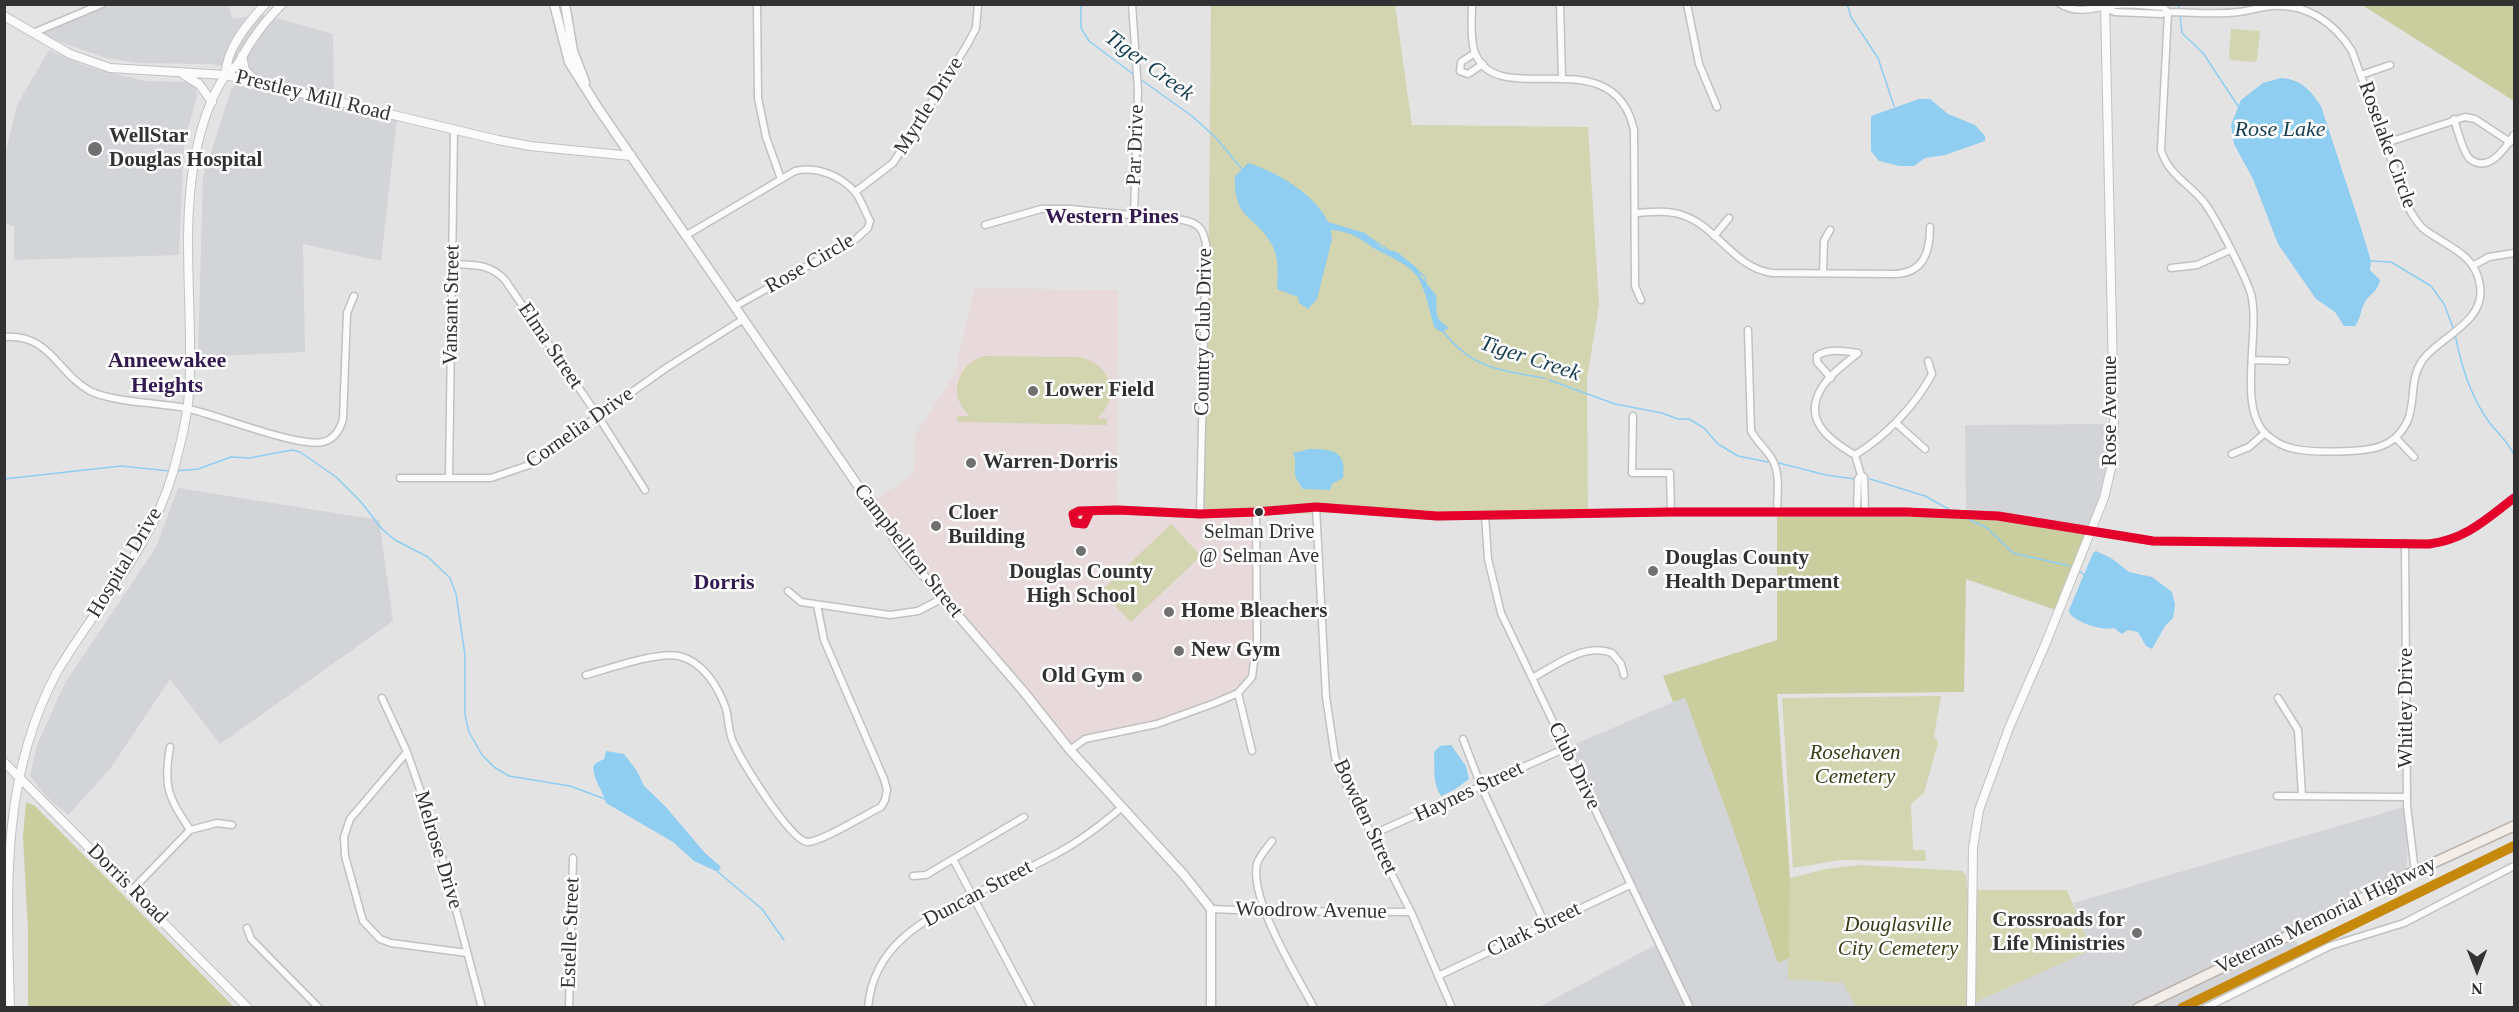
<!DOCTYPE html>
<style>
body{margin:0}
#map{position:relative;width:2519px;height:1012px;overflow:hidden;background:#e3e3e4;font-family:"Times New Roman",serif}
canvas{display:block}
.frame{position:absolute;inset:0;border:6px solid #323232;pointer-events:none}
.north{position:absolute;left:2447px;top:940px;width:60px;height:60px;-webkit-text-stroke:4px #fff;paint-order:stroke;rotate:180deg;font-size:16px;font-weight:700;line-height:24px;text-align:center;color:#323232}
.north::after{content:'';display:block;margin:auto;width:21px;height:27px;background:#323232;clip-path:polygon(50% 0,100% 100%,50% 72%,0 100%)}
</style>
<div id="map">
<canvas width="2519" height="1012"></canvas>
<div class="frame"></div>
<div class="north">N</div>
</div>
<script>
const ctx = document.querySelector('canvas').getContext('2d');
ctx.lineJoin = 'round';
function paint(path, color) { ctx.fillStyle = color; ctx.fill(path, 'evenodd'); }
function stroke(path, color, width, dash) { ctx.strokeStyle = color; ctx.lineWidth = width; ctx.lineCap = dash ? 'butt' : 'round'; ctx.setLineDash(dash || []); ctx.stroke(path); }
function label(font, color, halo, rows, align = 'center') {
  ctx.font = font + ' "Times New Roman",serif'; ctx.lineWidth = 5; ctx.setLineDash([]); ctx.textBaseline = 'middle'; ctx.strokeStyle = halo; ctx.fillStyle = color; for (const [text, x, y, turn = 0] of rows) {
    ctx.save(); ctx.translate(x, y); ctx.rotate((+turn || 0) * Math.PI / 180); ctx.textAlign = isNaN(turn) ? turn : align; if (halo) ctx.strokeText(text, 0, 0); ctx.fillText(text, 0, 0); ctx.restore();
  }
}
paint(new Path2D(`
 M109,4L228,5L233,19L262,14L333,34L334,102L397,117L381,261L303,244L305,352L198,357L203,177L231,90L246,69L209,64L138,63L106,58L38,34Z
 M49,50L85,66L111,73L146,81L189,82L196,88L197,96L184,143L179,255L14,260V227L5,223V155L17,105Z
 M2111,424L2107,481L2093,535L2039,519L1966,512L1965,425Z
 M178,488L379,520L393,621L220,744L170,679L110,769L68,815L47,797L30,776L37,745L65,683L156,547Z
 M1685,697L1737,840L1778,962L1789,958L1788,979L1843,983L1856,1007L1537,1008L1659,943L1566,748Z
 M2407,806V875L2293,934L2304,958L2205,1007L1973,1008L1976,1002L2091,950L2073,903Z`), '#d3d4d8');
paint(new Path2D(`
 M974,288L1118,290L1117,514L1197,519L1255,516L1257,640L1252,677L1238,693L1157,724L1085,739L1070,750L943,598L870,504L914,473L915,435L955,373Z`), '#e8dada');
paint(new Path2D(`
 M1211,5H1395L1412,125L1588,127L1599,305L1587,379L1588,518H1528L1407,511L1257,515L1205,511L1202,456L1209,224Z
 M2231,29L2260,31L2257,59L2255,62L2231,60L2229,57Z
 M984,356L1078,357C1109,361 1123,398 1097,418L1107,419V425L957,422V416H970C947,396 956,365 984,356Z
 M1171,524L1201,556L1131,622L1101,591Z
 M1941,696L1934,736L1938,743L1924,793L1911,804L1913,850H1925L1926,861L1840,860L1793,868L1782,698Z
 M1860,865L1962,871L1966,875L1967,890H2067L2091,950L1965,1007H1856L1843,983L1788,979L1790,878L1826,869Z`), '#d2d5b0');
paint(new Path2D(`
 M2362,5H2514V101Z
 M1777,512L1959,513L2092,530L2059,611L1966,579L1964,692L1777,694L1790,878L1789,958L1778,963L1737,840L1685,698L1673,702L1663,676L1777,640Z
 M26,802L35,806L234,1007H28V931L23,836Z`), '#cacd9e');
paint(new Path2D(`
 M2281,78C2301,79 2311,91 2321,106L2361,228L2371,261L2370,270L2380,280C2377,294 2369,293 2364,304C2360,312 2361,318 2355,326H2344L2335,312L2316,299L2278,244L2253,179L2234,144L2231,125L2241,100L2263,83Z
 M1919,99H1930L1948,114L1975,125L1985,136V141L1945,155L1925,158L1914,166H1899L1879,161L1871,151V116Z
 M1248,163C1277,172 1315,194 1328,222L1365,233L1382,248L1397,252L1417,268L1421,277L1436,295C1438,313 1432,316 1449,328L1441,332L1435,328C1429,312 1426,288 1416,275C1407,264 1393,258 1381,252C1360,241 1359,233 1331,230L1332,239L1317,299L1308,309L1299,303L1298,297L1277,289C1278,276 1279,259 1273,247C1258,215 1233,222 1235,176Z
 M1310,449C1333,449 1347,451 1343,478L1332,484L1330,490L1303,489C1300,484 1296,480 1295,474C1294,465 1297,461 1293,453Z
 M2096,551L2111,558L2129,572L2152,577L2172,592L2175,605L2173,618L2165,626L2152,649L2146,646L2138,632L2128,630L2122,634L2114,628C2103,631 2078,623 2070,614L2069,610L2093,553Z
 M1451,745L1466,766L1469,779L1454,790L1441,796C1432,783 1435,767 1434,752L1440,746Z
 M606,751L624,754L637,771L644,786L665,806L705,853L721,867L718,872L694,861L673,842L606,803C603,791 594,781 593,767L596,763L604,759Z`), '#8fcdf1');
stroke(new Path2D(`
 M1081,4V28L1089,41L1133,74
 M1847,4L1851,17L1878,58L1894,106
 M2178,4L2179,10
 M2180,15L2182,33L2203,53L2238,106
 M1140,79L1192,116L1216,138L1242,169
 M1369,237L1387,249
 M2371,261L2391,262L2431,286L2444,304L2454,330
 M1418,271L1425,277L1426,284
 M1442,330C1472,369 1499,370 1545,378
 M2455,334C2461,366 2470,396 2489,422C2498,434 2508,441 2514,455
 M1549,380L1615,404L1662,413L1678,419H1689L1704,428L1718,444L1738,456L1768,462
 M1779,463L1826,475L1855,479
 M175,471L198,469L231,457L249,458L292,450L300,452L336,477L361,502L382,529L395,540L428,557L450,578L456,594L465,655V715L469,732L482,755L494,767L509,776L570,786L605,799
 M4,479L121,466L170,471
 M1870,479L1925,496L1954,512
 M1968,519L1987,528L2013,553L2070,566
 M2077,569L2084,575
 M718,872L762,909L784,940`), '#8fcdf1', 1.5);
const minor = new Path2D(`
 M757,4L758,98L766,137L781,179
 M1132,4L1138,90L1134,214
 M1472,4C1472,20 1470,35 1474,50C1494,115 1613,35 1634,130L1635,286L1641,300
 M1560,4L1562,78
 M1687,4L1699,64L1717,107
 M2060,4C2078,15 2096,7 2115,5C2131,3 2147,6 2163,7L2168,12
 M2096,4L2115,12L2162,14L2168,12C2191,12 2216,15 2239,12C2249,11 2260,7 2271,6C2306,3 2334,22 2352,51L2409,209C2414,217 2418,225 2425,230C2448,247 2476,254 2480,286C2486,323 2438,337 2422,361C2409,380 2416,403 2407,422C2401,434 2393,442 2381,446C2364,453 2308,453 2291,448C2282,446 2274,441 2267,435C2236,408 2261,332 2251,294C2246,277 2214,214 2203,201C2188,183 2168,174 2161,150L2168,12
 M33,33L102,4
 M1475,53L1461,62L1460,71L1468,74L1483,64
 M2361,75L2390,65
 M2454,119C2457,128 2463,153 2470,159C2489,174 2506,147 2514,135
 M2386,143L2465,117L2475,119L2510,142
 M855,192L893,163L913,132L967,45L976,28L978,4
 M1635,213C1650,212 1667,210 1682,215C1717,226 1734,268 1772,273L1896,274C1924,272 1930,252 1930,227
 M985,225L1041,209H1070L1183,220C1198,223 1203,228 1206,244L1200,514
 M685,236L795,171C816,166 840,175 855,192C861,199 865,212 870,221L868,228L856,239L734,307
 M1714,236L1729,218
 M454,264C475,265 490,264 505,280L598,416L645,490
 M2474,265L2489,257L2514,253
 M2171,268L2197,265L2230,250
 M1823,273L1824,241L1830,230
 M1748,330L1751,431C1757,442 1766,449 1772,459C1781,474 1777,495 1777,512
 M4,337C51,334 56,372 90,391C112,402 159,403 185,408C216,414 297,448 323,442C335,439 340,430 343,419L347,313L354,296
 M2253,360L2286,361
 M1831,378L1817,362V356C1828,348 1844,351 1858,353C1846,363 1829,375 1821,389C1802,421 1831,441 1855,455
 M1633,416L1632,473H1670L1671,512
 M1896,423L1925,449
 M2396,438L2414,457
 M2232,454L2249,447L2265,433
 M1855,455C1886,436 1915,406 1932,374L1928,361
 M1855,455L1861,475L1864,477L1865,511
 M400,478H491L529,465L666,368L742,320
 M449,478L454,131
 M1316,507L1326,697L1335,757L1345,782L1411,912L1452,1008
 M1090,511L1084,524L1075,523L1073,514L1079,511L1118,510L1200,514L1256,512L1316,507L1437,516L1671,512H1906L1998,516L2153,541L2429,544C2466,539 2485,520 2514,498
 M1857,512L1858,479L1861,475
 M1485,515L1488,559L1501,613L1690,1008
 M2405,543L2407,806L2415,872
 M788,591L801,602L890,615L918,611L943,598
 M586,675C608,669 658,651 679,656C703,662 718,686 726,709C729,720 728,733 734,744C742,762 790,840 807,842C820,843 866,814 881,807L885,800L887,790L884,779L824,640L817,605
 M1532,678C1555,666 1585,642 1612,653L1621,664L1624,675
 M1238,693L1252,751
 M382,698L407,752L438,842L482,1008
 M2278,698L2298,730L2302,796
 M1463,739L1481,786L1545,924
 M170,747C163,787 168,796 190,830
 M1070,750L1085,739L1157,724L1215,703L1238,693L1252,677L1257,640L1256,512
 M407,752L350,819L344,837L345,856L363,921L380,939L391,943L467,953
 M2277,796L2407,797
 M1371,835L1566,748
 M1272,841C1267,848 1259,856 1257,864C1249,899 1297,976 1314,1008
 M953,859L1032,1008
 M913,876L926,875L1024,817
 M133,889L190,830L217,823L232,825
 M1211,909L1264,911L1411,912
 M247,928L251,939L319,1008
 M1438,976L1630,885
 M569,1008L573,858
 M868,1008C873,944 925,919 975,894C1001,881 1028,869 1054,855C1079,842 1100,826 1121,808
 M2205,1008L2330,946L2404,923L2514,866`);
const tertiary = new Path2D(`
 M4,16L70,54L110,68L226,75L498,140L530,146L631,156
 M242,56L245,70L256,81
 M184,75L199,84L212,102
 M226,75C225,50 248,23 265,4
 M4,762L248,1008
 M10,1008C7,890 0,778 57,672C96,606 152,547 173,472C180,447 187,420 189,393C194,316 181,238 194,162C199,135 209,99 225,76C228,72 233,69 237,65C242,58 246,49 251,42C260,28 270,16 282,4
 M1971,1008L1973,848L1979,810L2009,728L2045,645L2104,498L2112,464L2114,420L2105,4`);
const secondary = new Path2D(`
 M554,4L569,62L598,108L905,554L1024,692L1070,750L1184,875L1211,909V1008
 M565,4L573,51L585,82`);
const primary = new Path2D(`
 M2138,1008L2292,934L2407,875L2514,826`);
stroke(minor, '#c1c1c2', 9);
stroke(tertiary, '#c1c1c2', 10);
stroke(secondary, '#c1c1c2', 11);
stroke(primary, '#bbb3ac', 12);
stroke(minor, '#fbfbfb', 6);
stroke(tertiary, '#fbfbfb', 8);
stroke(secondary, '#fbfbfb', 8);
stroke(primary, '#f2ede9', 9);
stroke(new Path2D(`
 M1090,511L1084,524L1075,523L1073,514L1079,511L1118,510L1200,514L1256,512L1316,507L1437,516L1671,512H1906L1998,516L2153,541L2429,544C2466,539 2485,520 2514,498`), '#e4002b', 9);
stroke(new Path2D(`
 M2182,1008L2514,846`), '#c6890c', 10);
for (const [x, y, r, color] of [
 [95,149,8,"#707070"],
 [1033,391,6,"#707070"],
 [971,463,6,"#707070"],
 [1259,512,5,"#323232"],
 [936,526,6,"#707070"],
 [1081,551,6,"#707070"],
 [1653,571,6,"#707070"],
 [1169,612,6,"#707070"],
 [1179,651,6,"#707070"],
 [1137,677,6,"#707070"],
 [2137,933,6,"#707070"]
]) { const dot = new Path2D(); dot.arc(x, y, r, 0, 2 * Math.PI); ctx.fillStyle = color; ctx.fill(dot); stroke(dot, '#fff', 2); }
label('20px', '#323232', '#fff', [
 ["Selman Drive",1259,533],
 ["@ Selman Ave",1259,557]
]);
label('21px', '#323232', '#fff', [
 ["Prestley Mill Road",313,96,14],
 ["Myrtle Drive",929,106,-58],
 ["Par Drive",1136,145,-88],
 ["Roselake Circle",2387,145,70],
 ["Rose Circle",810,264,-30],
 ["Vansant Street",452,305,-89],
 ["Country Club Drive",1204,332,-89],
 ["Elma Street",550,346,56],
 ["Rose Avenue",2110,411,-90],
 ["Cornelia Drive",580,428,-35],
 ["Campbellton Street",908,551,52],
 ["Hospital Drive",125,563,-59],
 ["Whitley Drive",2406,708,-90],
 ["Club Drive",1574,766,64],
 ["Haynes Street",1469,792,-25],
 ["Bowden Street",1365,817,65],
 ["Melrose Drive",438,850,73],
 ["Dorris Road",127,884,45],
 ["Duncan Street",978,894,-28],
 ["Woodrow Avenue",1311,911,1],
 ["Veterans Memorial Highway",2326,916,-26],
 ["Clark Street",1534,930,-26],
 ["Estelle Street",571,933,-88]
]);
label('bold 21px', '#323232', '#fff', [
 ["WellStar",109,137],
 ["Douglas Hospital",109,161],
 ["Lower Field",1045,391],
 ["Warren-Dorris",983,463],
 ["Cloer",948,514],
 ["Building",948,538],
 ["Douglas County",1665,559],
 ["Health Department",1665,583],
 ["Douglas County",1081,573,"center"],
 ["High School",1081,597,"center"],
 ["Home Bleachers",1181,612],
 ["New Gym",1191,651],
 ["Old Gym",1125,677,"right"],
 ["Crossroads for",2125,921,"right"],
 ["Life Ministries",2125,945,"right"]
], 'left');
label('italic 21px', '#3a3d17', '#fff', [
 ["Rosehaven",1855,753],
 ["Cemetery",1855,777],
 ["Douglasville",1898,925],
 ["City Cemetery",1898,949]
]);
label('italic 22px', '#1a4156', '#fff', [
 ["Tiger Creek",1149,66,36],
 ["Rose Lake",2280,130],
 ["Tiger Creek",1530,359,18]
]);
label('bold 22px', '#341a53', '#fff', [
 ["Western Pines",1112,217],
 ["Anneewakee",167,361],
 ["Heights",167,386],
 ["Dorris",724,583]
]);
</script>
